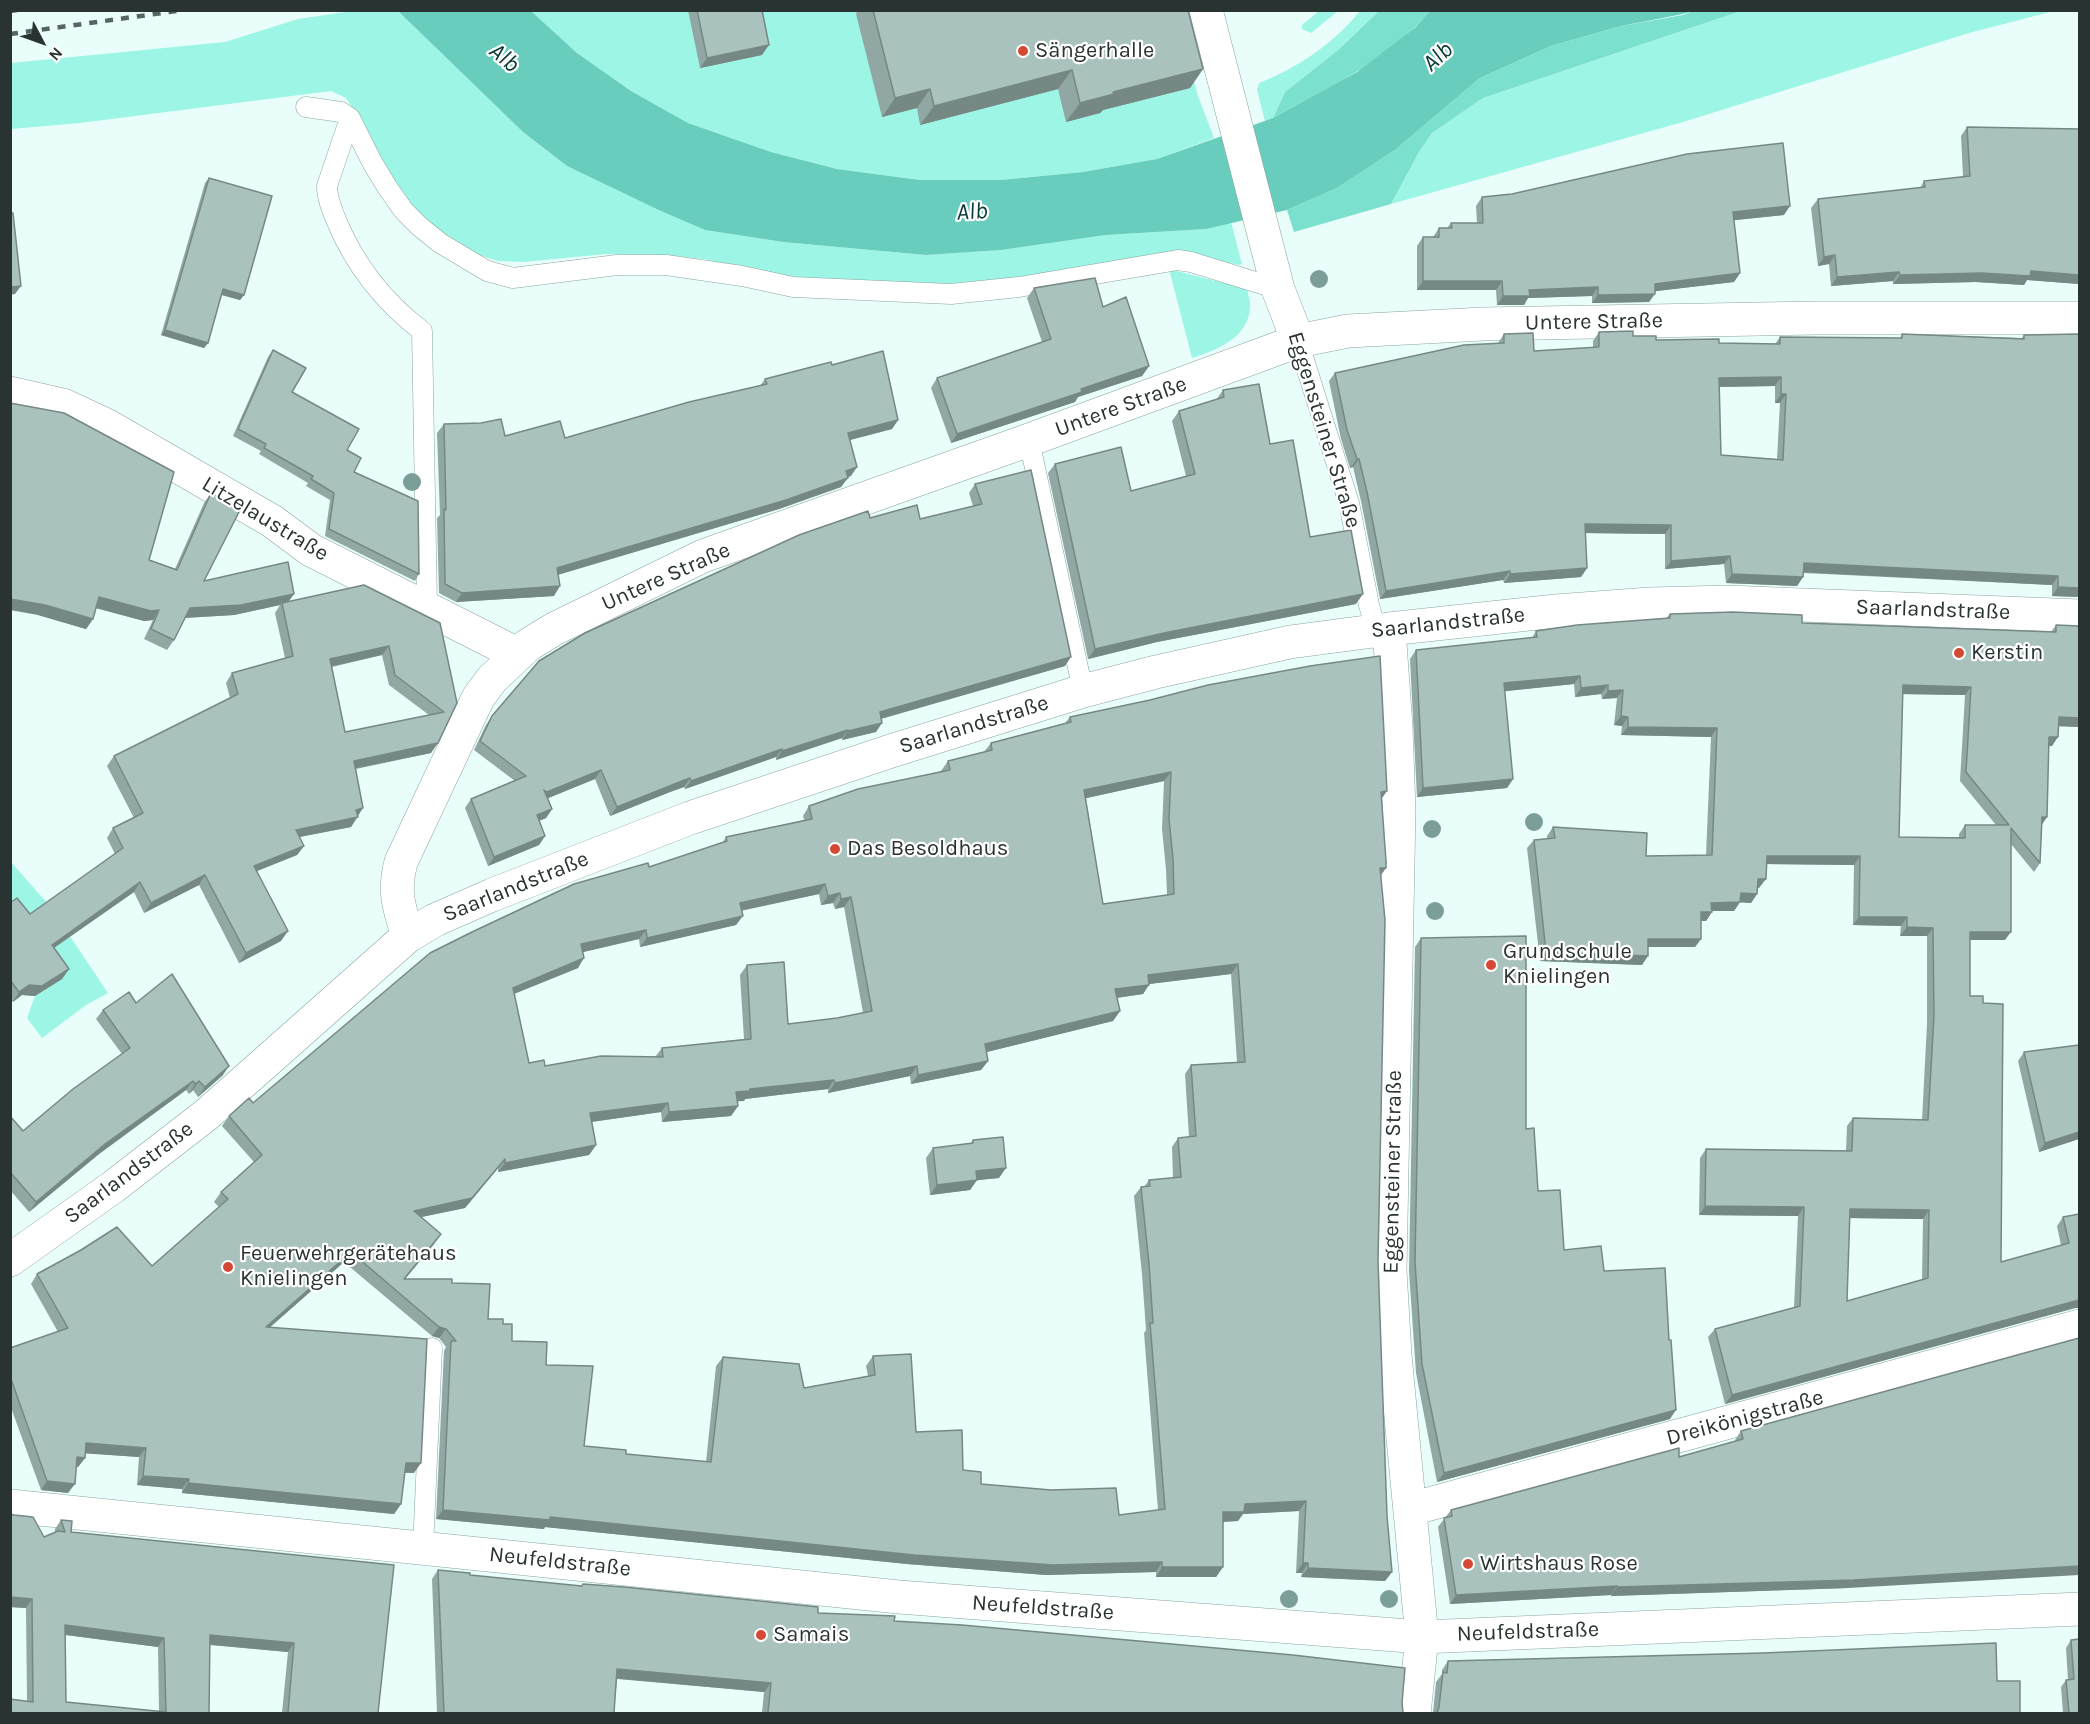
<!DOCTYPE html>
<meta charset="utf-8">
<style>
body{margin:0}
#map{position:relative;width:2090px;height:1724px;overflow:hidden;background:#e9fefa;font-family:Karla,sans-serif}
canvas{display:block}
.frame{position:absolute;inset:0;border:12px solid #293331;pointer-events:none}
.north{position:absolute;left:12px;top:12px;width:60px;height:60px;-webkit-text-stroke:4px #fff;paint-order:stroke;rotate:131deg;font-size:16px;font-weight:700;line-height:24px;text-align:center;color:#293331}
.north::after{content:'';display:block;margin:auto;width:21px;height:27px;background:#293331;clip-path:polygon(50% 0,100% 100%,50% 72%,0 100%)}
</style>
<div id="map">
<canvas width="2090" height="1724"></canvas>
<div class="frame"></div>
<div class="north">N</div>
</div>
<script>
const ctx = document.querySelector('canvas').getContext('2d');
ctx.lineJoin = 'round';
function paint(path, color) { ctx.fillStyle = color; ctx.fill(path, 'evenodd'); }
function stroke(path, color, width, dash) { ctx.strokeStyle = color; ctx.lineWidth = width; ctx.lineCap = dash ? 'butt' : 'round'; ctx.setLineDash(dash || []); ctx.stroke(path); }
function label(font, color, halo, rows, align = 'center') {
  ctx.font = font + ' Karla,sans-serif'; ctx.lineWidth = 4.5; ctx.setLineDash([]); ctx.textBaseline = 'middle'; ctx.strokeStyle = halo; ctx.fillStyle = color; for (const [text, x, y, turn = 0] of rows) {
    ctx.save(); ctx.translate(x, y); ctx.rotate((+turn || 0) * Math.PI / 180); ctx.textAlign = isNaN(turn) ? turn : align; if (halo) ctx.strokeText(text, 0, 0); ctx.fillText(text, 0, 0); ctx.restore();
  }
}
paint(new Path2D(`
 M352,11H398L523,132L567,166L705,230L783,242L926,255L1001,250L1106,235L1206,229L1231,222L1242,264L1239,265L1204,257L1076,269L995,280L946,284L853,283L771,276L704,259L663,255L606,254L524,262L498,261L473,253L432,230L398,191L356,113L346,98L331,91L80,123L11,129V63L225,42L298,19Z
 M531,11H1175L1198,96L1214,138L1157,159L1083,172L1001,180H920L837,169L771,152L688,123L631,91L577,53Z
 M1319,11H1338L1311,33L1302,29V25Z
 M1360,11H1379L1337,51L1285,92L1273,118L1265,121L1257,90L1259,83C1299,67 1333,44 1360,11Z
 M1741,11H2054L1969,33L1683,122L1391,204L1419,152L1432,133L1483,98Z
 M1169,269L1247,289C1248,295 1251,302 1250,308C1248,338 1217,350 1192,358Z
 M10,861L49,905L108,993L86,1005L42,1038L27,1018L35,996L45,990L11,907Z`), '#9df5e5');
paint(new Path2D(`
 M1379,11H1430C1390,60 1327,88 1273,118L1285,92L1337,51Z
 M1693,11H1741L1483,98L1432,133L1419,152L1391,204L1294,232L1287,210L1337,188L1395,150L1480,78L1551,46L1621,26L1683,15Z`), '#7be0ce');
paint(new Path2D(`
 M398,11H531L577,53L631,91L688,123L771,152L837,169L920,180H1001L1083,172L1157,159L1273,118L1357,72L1415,28L1430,11H1693L1683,14L1621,26L1551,46L1480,78L1395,150L1337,188L1287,210L1206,229L1106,235L1001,250L926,255L783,242L705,230L659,210L567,166L523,132Z`), '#69cdbd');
const lane = new Path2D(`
 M306,107L341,112L350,118L372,162L387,187L404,211L419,226L440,243L487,271L513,278L617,265H666L742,276L793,287L951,294L1019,287L1178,260L1191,262L1278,289
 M350,118L327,186C327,198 332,210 337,222C355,265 384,302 422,331L427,607
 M1298,341L1349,503L1369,605L1376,630
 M1029,440L1083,691
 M423,1548L432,1348`);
const street = new Path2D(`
 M1206,10L1278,289L1298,341
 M10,393L63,405L108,426L272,521L311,550L517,654
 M1389,629L1396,727L1399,810L1390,1271L1395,1355L1422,1637L1414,1714
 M408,936C399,908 393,891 401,862L478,698L492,679L528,645L554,629L703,556L1029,440L1298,341L1348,331L1483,324L1816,318H2080
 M10,1260L113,1187L206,1115L408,936L435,920L492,895L690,818L891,751L1083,691L1156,672L1290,642L1389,629L1556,611L1650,604L1727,602L2080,616
 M10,1506L899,1597L1422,1637L2080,1609
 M1411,1509L2080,1326`);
stroke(lane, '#8ba49f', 21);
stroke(street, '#8ba49f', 34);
stroke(lane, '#fff', 20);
stroke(street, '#fff', 33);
stroke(new Path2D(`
 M10,11L17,10
 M10,34L184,10`), '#576461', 4.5, [8, 8]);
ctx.fillStyle = '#7c9e98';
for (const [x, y] of [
 [1319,279],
 [412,482],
 [1534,822],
 [1432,829],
 [1435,911],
 [1289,1599],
 [1389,1599]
]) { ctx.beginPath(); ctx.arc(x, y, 9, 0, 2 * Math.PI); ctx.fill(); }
paint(new Path2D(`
 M688,10H762V55L700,68Z
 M858,10H1188L1203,69L1190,88L1103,110L1100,113L1066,122L1058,89L920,125L917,108L882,117L856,14Z
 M1967,127L2079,129V284L2027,280L2024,285L1976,282L1893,284V281L1831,286L1829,264L1818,266L1811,208L1818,199L1920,188L1924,181L1963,177L1961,136Z
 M209,178L244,295L240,300L221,295L208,343L204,348L161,335L205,183Z
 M1482,197L1784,215L1734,220L1740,273L1734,282L1655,291L1649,302L1592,303V296L1528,298L1524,305H1497L1496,290H1417V246L1423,237H1433L1439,228H1447L1451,223H1477L1476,206Z
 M1034,288L1103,307L1149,366L1142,376L1078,397L1075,402L951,443L931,388L937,378L1042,342L1027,298Z
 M1599,332L1633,336L1656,340L1719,343L1775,344L1780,337L1900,338L1902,334L2022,338L2024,335L2079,334V597L2052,596V585L1803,573V577L1797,586L1726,583L1724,564L1665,569V534L1585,533L1587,568L1581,577L1504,583L1503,580L1380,599L1361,501L1353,467L1350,468L1341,439L1329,381L1335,373L1498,343L1504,334L1534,351L1593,348V341ZM1775,386V403H1780L1777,459L1721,455L1719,387Z
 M273,350L292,392L347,450L354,472L419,574L415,581L325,536L330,500L306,486L308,483L259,454L261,451L233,436L268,357Z
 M832,365L898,420L892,429L850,440L851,476L848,477L841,487L779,509L558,575L554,596L456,602L439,593L437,518L440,515L437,433L444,424L505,436L565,438L760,386L765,379Z
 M1223,390L1270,444L1310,537L1356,604L1157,642L1088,659L1048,473L1055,464L1131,491L1186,476L1172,421L1179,411L1216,400Z
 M975,484L1065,666L881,719L876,732L842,740V738L776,760V757L685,789L684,787L670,792L610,816L595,779L548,798L552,809L546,818L539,821L545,836L539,845L488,866L465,808L471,799L515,781L474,750L486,725L492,716L870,518L920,519L973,506L969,493Z
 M211,493L204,581L288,602L364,585L457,703L431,753L356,769L358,816L351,827L299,837L304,846L297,855L257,871L281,941L239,963L199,885L144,913L134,892L54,948L69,969L62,979L35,996L22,995L13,1002L10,999V903L30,914L115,854L107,838L113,828L134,818L107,766L114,756L230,698L226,683L232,673L285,658L275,613L280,605L234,615L185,618L174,640L167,650L144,639L153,620L144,621L96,608L93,619L86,629L38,615L149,560L175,569L204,503ZM382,655L389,685L429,715L345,732L332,667Z
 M1670,614L1802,623L2051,632L2056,625L2079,626V727L2058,726L2052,746H2049L2041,825L2040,863L2034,872L2011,844L2005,940H1970V996L2001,1262L2061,1245L2057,1226L2063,1217L2079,1214L2075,1308L1725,1404L1708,1337L1715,1329L1794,1308L1798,1216L1699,1215L1700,1158L1706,1149L1846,1151L1847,1126L1853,1118L1922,1120L1927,1024V936H1900L1901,926L1853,925L1854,865L1767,864L1759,888H1757V894L1751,903L1740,902L1734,911H1712L1706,921H1701V939L1695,947H1648L1642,965L1540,961L1527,848L1534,840L1547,839V836L1553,827L1646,856L1706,855L1711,737L1621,735L1622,726L1614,725L1617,698L1602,699L1601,694L1575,697L1574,684L1504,691L1513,779L1507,788L1417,797L1410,659L1416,650L1532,638L1536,631L1666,618ZM1902,694L1965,695L1960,781L1996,825H1965L1959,834V837H1899ZM1850,1218L1923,1219L1922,1280L1847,1301Z
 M1070,717L1382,798L1386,868L1381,875L1378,1261L1387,1516L1392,1572L1385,1581L1301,1577L1302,1573H1296L1299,1511L1243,1514L1238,1521L1223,1522V1567L1216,1577H1156V1572L1046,1575L907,1564L545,1527L544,1529L436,1519L444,1351L446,1347L439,1338L432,1336L344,1262L270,1327L414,1473H405L401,1504L394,1514L182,1493V1489L137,1485L139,1457L85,1453V1458L78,1467H76L68,1493L41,1490L10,1405V1348L58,1332L31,1284L37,1274L152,1266L219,1207L214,1202L221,1192L254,1162L222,1126L229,1116L253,1103L649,867L723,842L726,837L804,820L803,816L809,806L941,771L948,761L984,752L991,743L1065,723ZM1164,781L1162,829L1166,869L1167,895L1103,904L1086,798ZM819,894L821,905L833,903L835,909L844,907L863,1013L837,1018L788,1024L747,965L740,975L744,1039L662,1048L655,1057L545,1066L529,1063L514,994L578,968L583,952L639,939L640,947L736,925L741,911ZM1231,974L1237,1062L1191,1065L1185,1074L1189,1137L1178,1138L1172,1147L1173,1178L1149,1180L1145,1186L1141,1187L1134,1196L1142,1274L1146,1330L1144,1333L1158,1510L1119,1515L981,1484L916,1432L873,1356L866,1366L868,1376L804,1388L723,1357L716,1366L706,1462L626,1454L584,1446L546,1365L512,1341L503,1324L488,1319L452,1283L405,1279L434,1244L421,1217L465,1208L498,1168V1172L589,1155L596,1145L592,1122L661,1112L662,1122L731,1116L738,1106L737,1101H744L745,1099L828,1089V1093L910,1076L911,1084L981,1070L988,1061L986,1052L1113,1021L1120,1011L1117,998L1143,994L1149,984Z
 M1421,938L1526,1129L1538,1191L1564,1250L1604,1271L1670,1419L1437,1482L1416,1373L1409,1271L1415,947Z
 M136,1003L223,1075L198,1097L193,1090L189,1094L186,1090L99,1154L29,1212L10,1190V1116L23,1131L122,1054L96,1019L103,1010Z
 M2024,1052L2079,1139L2039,1152L2018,1061Z
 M973,1140L999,1178L977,1180L970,1190L930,1195L926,1158L933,1148L970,1144Z
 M1741,1431L1848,1588L1611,1596V1595L1450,1604L1438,1527L1451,1510L1679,1457L1735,1441V1440Z
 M10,1514L44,1537L55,1532V1529L61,1520L71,1532L394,1565L378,1713H282L288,1652L209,1645V1713H10L27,1701L26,1608L10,1607ZM65,1635L158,1647L159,1712L66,1702Z
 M438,1570L470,1575L581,1586L583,1584L818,1613L894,1621L1402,1703L1403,1712L1404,1713H762L764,1692L617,1679L614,1713H437L432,1579Z
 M2071,1640L2079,1713H2063L2061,1687L2066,1680H2068L2066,1648Z
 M1448,1661L1997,1681L2020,1713H1433L1436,1682L1442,1674V1670Z`), '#91a7a3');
paint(new Path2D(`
 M769,45L762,55L700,68L707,58Z
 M1203,69L1190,88L1103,110L1100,113L1066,122L1080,103L1113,92Z
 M1072,70L1058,89L920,125L934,106Z
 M930,89L917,108L882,117L895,98Z
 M1790,206L1784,215L1727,221L1733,212Z
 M1835,255L1829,264L1818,266L1824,257Z
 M2031,271L2079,275V284L2027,280L2024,285L1976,282L1893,284L1900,275Z
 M1899,272L1893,281L1831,286L1837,277Z
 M1740,273L1734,282L1649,292L1655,284Z
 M1423,281H1502L1496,290H1417Z
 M21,286L15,294L10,295V287Z
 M1598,287L1592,296L1528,298L1524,305H1497L1503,296L1529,290Z
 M223,289L244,295L240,300L219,294Z
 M1655,294L1649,302L1592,303L1598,295Z
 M165,330L208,343L204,348L161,335Z
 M1149,366L1142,376L1078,397L1075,402L951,443L957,434L1081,389Z
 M1781,377L1775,386L1713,387L1719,378Z
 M1781,394H1786L1780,403H1775Z
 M898,420L892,429L842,442L848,433Z
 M1357,459H1359L1353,467L1350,468Z
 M857,467L851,476L839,480L846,471Z
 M848,478L841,487L779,509L550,577L557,568Z
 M1585,524L1671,525L1665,534L1579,533Z
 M1730,556L1724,564L1665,569L1671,561Z
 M1804,563L2058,576L2052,585L1798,572Z
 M1587,568L1581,577L1504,583L1510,574Z
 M1510,571L1503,580L1380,599L1386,591Z
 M1732,574L1803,577L1797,586L1726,583Z
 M560,586L554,596L456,602L462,593Z
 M2058,587L2079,588V597L2052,596Z
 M294,594L287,604L282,603L280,605L234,615L183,618L190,608Z
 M1363,594L1356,604L1157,642L1088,659L1095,649L1164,633Z
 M99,597L159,610L153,620L144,621L92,607Z
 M10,599L45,605L93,619L86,629L38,615L10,610Z
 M389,646L382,655L324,668L330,659Z
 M1071,657L1065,666L873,721L880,712Z
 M1580,676L1574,684L1498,692L1504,683Z
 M1608,685L1601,694L1575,697L1581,688Z
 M1903,685L1971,687L1965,695L1896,694Z
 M1623,690L1617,698L1602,699L1608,691Z
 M1621,716L1628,717L1622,726L1614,725Z
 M2059,717L2079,718V727L2053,726Z
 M882,723L876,732L842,740L848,731Z
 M1628,727L1717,728L1711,737L1621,735Z
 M848,730L842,738L776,760L782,751Z
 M2049,737H2058L2052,746H2043Z
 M438,743L431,753L347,770L354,761Z
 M782,749L776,757L685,789L691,781Z
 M601,770L595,779L541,801L547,792Z
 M1171,772L1164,781L1078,800L1084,790Z
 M690,778L684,787L670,792L610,816L617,807L677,783Z
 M1513,779L1507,788L1417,797L1423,788Z
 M1387,791L1380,801L1381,792Z
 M363,808L351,827L289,839L296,830Z
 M552,809L546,818L531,824L537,815Z
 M2042,817H2047L2041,826Z
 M545,836L539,845L488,866L494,857Z
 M304,846L297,855L247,875L254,866Z
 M1767,856H1860L1854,865L1761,864Z
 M1380,868H1386L1379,877Z
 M205,875L199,885L144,913L151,903Z
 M1758,879H1766L1759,888H1752Z
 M140,882L134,892L45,954L52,945Z
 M825,884L819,894L733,912L740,903Z
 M840,893L833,903L821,905L828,896Z
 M1741,893L1757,894L1751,903L1734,902Z
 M851,897L844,907L835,909L841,899Z
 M1740,902L1734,911H1705L1711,903Z
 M1701,912H1712L1706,921H1694Z
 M743,916L736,925L640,947L647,938Z
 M1859,917H1907L1901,926L1853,925Z
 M1907,927L1933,928L1927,936H1900Z
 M646,930L639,939L575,954L581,944Z
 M288,931L281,941L239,963L246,953Z
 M1970,932H2011L2005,940H1964Z
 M1648,939H1701L1695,947H1641Z
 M1546,952L1648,956L1642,965L1540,961Z
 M584,958L578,968L506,997L513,988Z
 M1238,964L1231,974L1141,985L1148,975Z
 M69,969L62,979L35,996L22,995L13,1002L19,992L29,985Z
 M1149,985L1143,994L1108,999L1115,989Z
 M1120,1011L1113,1021L979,1054L985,1044Z
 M988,1061L981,1070L911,1084L918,1075Z
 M229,1066L223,1075L198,1097L205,1087Z
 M917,1066L910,1076L828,1093L835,1083Z
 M834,1080L828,1089L745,1099L744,1101L730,1102L736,1092L750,1089Z
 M193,1081L186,1090L99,1154L29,1212L36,1202L105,1144Z
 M199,1081L193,1090L189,1094L195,1084Z
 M668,1103L661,1112L583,1123L590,1113Z
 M738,1106L731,1116L662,1122L669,1112Z
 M2079,1132V1139L2039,1152L2045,1143Z
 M596,1145L589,1155L498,1172L505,1163Z
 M505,1159L498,1168L465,1208L407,1220L414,1211Z
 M1006,1168L999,1178L969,1181L976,1171Z
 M977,1180L970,1190L930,1195L937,1185Z
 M1705,1206L1804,1207L1798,1216L1699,1215Z
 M1850,1209L1929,1210L1923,1219L1844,1218Z
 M441,1234L434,1244L397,1288L404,1279Z
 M351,1252L344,1262L259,1337L266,1327Z
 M2079,1300V1308H2075L1725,1404L1732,1395Z
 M439,1327L446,1329L439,1338L432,1336Z
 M1676,1410L1670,1419L1437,1482L1444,1473Z
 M86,1443L146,1448L139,1457L79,1453Z
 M77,1457L85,1458L78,1467L70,1466Z
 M406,1463H421L414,1473L399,1472Z
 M143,1476L189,1479L182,1489L137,1485Z
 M47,1481L75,1484L68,1493L41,1490Z
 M188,1483L401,1504L394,1514L182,1493Z
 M1306,1501L1299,1511L1243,1514L1238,1521L1216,1522L1223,1512L1245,1504Z
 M443,1510L550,1517L1162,1562L1156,1572L1046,1575L907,1564L545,1527L544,1529L436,1519Z
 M1303,1563H1308L1302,1573H1296Z
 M2079,1566V1575L1848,1588L1611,1596L1617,1587Z
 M1162,1567H1223L1216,1577H1156Z
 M1308,1568L1392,1572L1385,1581L1301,1577Z
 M1617,1586L1611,1595L1450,1604L1456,1595Z
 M10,1597L32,1599L26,1608L10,1607Z
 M65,1625L164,1638L158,1647L59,1634Z
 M210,1635L294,1643L288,1652L203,1644Z
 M617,1669L771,1683L764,1692L611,1678Z`), '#768884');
const building = new Path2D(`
 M697,10H762L769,45L707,58Z
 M873,10H1188L1203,69L1113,92L1114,94L1080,103L1072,70L934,106L930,89L895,98Z
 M1967,127L2079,129V275L2031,271L2030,276L1982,273L1900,275L1899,272L1837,277L1835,255L1824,257L1818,199L1925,187L1924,181L1970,176Z
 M1783,143L1790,206L1733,212L1740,273L1655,284V294L1598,295V287L1529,290L1530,296H1503L1502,281H1423V237H1439V228H1452L1451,223H1483L1482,197L1512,194L1687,154Z
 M209,178L272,196L244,295L223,289L208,343L165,330Z
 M10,213H13L21,286L10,287Z
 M1095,278L1103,307L1126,297L1149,366L1081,389L1082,392L957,434L937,378L1051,339L1034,288Z
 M1633,331V336H1656V340L1719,339V343L1780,344V337L1902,338V334L2024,339V335L2079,334V588L2058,587V576L1804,563L1803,577L1732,574L1730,556L1671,561V525L1585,524L1587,568L1510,574V571L1386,591L1367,492L1359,459H1357L1347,430L1335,373L1464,345L1504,343V334L1533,333L1534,351L1599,347V332ZM1781,377V394H1786L1783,460L1721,455L1719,378Z
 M273,350L306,368L292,392L359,429L347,450L361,458L354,472L418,501L419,574L329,529L334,493L311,479L313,476L264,448L266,444L238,429Z
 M883,351L898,420L848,433L857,467L846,471L848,478L786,500L557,568L560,586L462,593L445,584L444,509L446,510L444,424L481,423L501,419L505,436L560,421L565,438L689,402L767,384L765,379L831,362L832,365Z
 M1259,384L1270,444L1293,440L1310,537L1351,530L1363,594L1164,633L1095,649L1055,464L1121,447L1131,491L1195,474L1179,411L1224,397L1223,390Z
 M10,403L64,413L174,472L149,560L177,570L211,493L240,510L204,581L288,562L294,594L241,605L190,608L174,640L151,629L159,610L151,611L99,597L93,619L45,605L10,599Z
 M1031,470L1071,657L880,712L882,723L848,731V730L782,751V749L691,781L690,778L677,783L617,807L601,770L547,792L544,790L552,809L537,815L545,836L494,857L471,799L526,776L480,741L492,716L539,661L585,633L799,535L868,511L870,518L917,505L920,519L982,504L975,484Z
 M364,585L440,623L457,703L438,743L354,761L363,808L356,810L358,817L296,830L304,846L254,866L288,931L246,953L205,875L151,903L140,882L52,945L69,969L42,986L29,985L19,992L10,980V903L17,898L30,914L123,848L113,828L143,813L114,756L238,694L232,673L293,656L282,603ZM389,646L395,675L444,712L345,732L330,659Z
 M1733,612L1802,615V623L2056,632V625L2079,626V718L2059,717L2058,737H2049L2047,817H2042L2040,863L2011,828V932H1970V996H1983V1003L2003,1004L2001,1262L2069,1243L2063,1217L2079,1214V1300L1732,1395L1715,1329L1800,1306L1804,1207L1705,1206L1706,1149L1852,1151L1853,1118L1928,1120L1934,1016L1933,928L1907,927V917H1859L1860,856H1767L1766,879H1758L1757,894L1741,893L1740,902L1711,903L1712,912H1701V939H1648V956L1546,952L1534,840L1555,838L1553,827L1647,833L1646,856L1712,855L1717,728L1628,727V717L1621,716L1623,690L1608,691V685L1581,688L1580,676L1504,683L1513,779L1423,788L1416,650L1537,637L1536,631L1577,625L1670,618V614ZM1903,685L1971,687L1966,772L2009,825H1965V838L1899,837ZM1850,1209L1929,1210L1928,1278L1847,1301Z
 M1380,656L1387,791L1381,792L1386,861V868H1380L1385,920L1378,1261L1387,1516L1392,1572L1308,1568V1563H1303L1306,1501L1245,1504L1244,1512H1223V1567H1162V1562L1053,1565L914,1555L550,1517V1520L443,1510L451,1341H456L446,1329L439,1327L351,1252L266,1327L427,1339L421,1463H406L401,1504L188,1483L189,1479L143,1476L146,1448L86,1443L85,1458L77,1457L75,1484L47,1481L10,1376V1348L68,1328L37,1274L81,1250L117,1227L152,1266L228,1199L221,1192L262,1155L229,1116L249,1098L253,1103L430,953L472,932L574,884L648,863L649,867L727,841L726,837L812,819L809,806L858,789L950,770L948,761L992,750L991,743L1071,722L1070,717L1150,700L1208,685L1310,666ZM1171,772L1169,819L1173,859L1174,894L1103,904L1084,790ZM825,884L828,896L840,893L841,899L851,897L872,1011L837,1018L788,1024L784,962L747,965L751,1039L662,1048L663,1057L601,1056L545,1066L544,1060L529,1063L513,988L584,958L581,944L646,930L647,938L743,916L740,903ZM1238,964L1245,1062L1191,1065L1196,1136L1178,1138L1181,1177L1149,1180L1150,1186L1141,1187L1149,1264L1153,1323H1150L1165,1509L1119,1515L1116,1488L1051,1490L981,1484V1472L963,1470L962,1430L916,1432L911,1354L873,1356L875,1375L804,1388L799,1364L723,1357L711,1462L626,1454V1450L584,1446L593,1366L546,1365L547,1342L512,1341V1324H503V1319H488L490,1284L452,1283V1279H404L441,1234L414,1211L472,1198L505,1159V1163L596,1145L590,1113L668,1103L669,1112L738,1106L736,1092L750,1091V1089L834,1080L835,1083L917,1066L918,1075L988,1061L985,1044L1120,1011L1115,989L1149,985L1148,975Z
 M1526,936V1129L1534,1128L1538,1191L1560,1190L1564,1250L1601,1246L1604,1271L1665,1268L1669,1340H1671L1676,1410L1444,1473L1422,1364L1415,1262L1421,938Z
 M172,974L229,1066L205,1087L199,1081L195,1084L193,1081L105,1144L36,1202L10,1172V1116L23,1131L73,1089L130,1048L103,1010L129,992L136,1003Z
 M2079,1045V1132L2045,1143L2024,1052Z
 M1003,1137L1006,1168L976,1171L977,1180L937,1185L933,1148L973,1143V1140Z
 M2079,1338V1566L1854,1580L1617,1587V1586L1456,1595L1444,1518L1452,1516L1451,1510L1679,1448V1457L1743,1439L1741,1431Z
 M10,1514L14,1515L33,1517L44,1537L58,1531L65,1532L61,1520L72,1521L71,1532L394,1565L378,1713H288L294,1643L210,1635L209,1713H10V1699L33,1702L32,1599L10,1597ZM65,1625L164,1638L166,1712L66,1702Z
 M438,1570L470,1573V1575L582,1586L583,1584L624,1587L818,1607V1613L895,1616L894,1621L962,1625L1293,1655L1405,1668L1402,1703L1403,1712L1404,1713H768L771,1683L617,1669L614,1713H444Z
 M2079,1639V1713H2069L2066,1680L2074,1679L2071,1640Z
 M1996,1643L1997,1681H2020V1713H1437L1439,1707L1443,1672L1447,1673L1448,1661L1763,1653Z`);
paint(building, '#a9c2bd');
stroke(building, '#768884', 1.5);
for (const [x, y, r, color] of [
 [1023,51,6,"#d54934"],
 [1959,653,6,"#d54934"],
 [835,849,6,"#d54934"],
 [1491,965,6,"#d54934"],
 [228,1267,6,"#d54934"],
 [1468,1564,6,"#d54934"],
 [761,1635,6,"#d54934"]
]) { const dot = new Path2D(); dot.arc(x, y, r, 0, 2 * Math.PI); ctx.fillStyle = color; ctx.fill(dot); stroke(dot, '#fff', 2); }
label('22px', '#293331', '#fff', [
 ["Sängerhalle",1035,51],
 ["Kerstin",1971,653],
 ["Das Besoldhaus",847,849],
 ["Grundschule",1503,952],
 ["Knielingen",1503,977],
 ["Feuerwehrgerätehaus",240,1254],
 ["Knielingen",240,1279],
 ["Wirtshaus Rose",1480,1564],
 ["Samais",773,1635]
], 'left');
label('22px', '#293331', '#fff', [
 ["Untere Straße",1594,322,-1],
 ["Untere Straße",1121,407,-20],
 ["Eggensteiner Straße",1324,430,73],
 ["Litzelaustraße",265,519,31],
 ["Untere Straße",666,577,-24],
 ["Saarlandstraße",1933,610,2],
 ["Saarlandstraße",1448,623,-6],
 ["Saarlandstraße",974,725,-17],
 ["Saarlandstraße",516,887,-22],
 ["Eggensteiner Straße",1393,1172,-89],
 ["Saarlandstraße",129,1173,-37],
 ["Dreikönigstraße",1745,1418,-15],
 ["Neufeldstraße",560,1562,6],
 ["Neufeldstraße",1043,1608,4],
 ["Neufeldstraße",1528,1632,-2]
]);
label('italic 24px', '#0b3b34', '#fff', [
 ["Alb",1438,57,-42],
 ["Alb",504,58,41],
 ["Alb",972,212,-3]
]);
</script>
